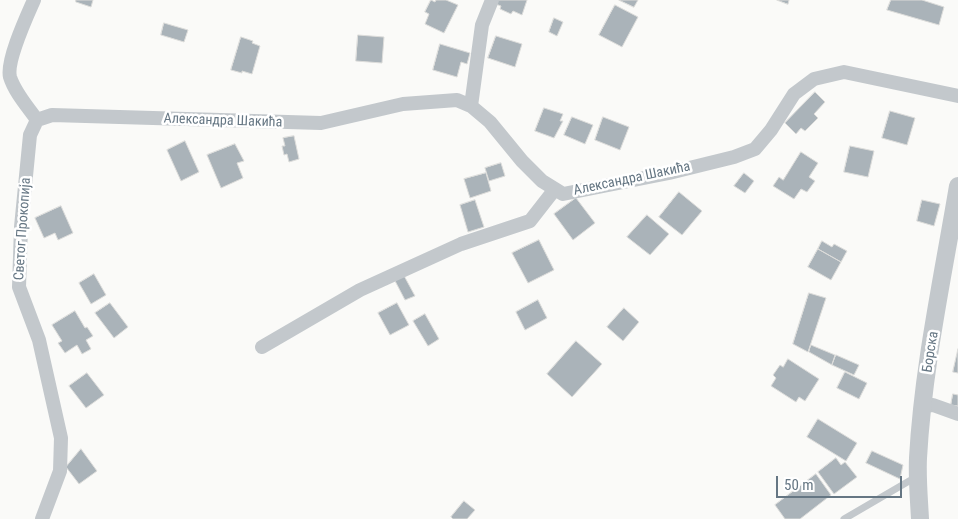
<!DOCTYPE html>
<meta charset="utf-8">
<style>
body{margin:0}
#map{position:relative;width:958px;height:519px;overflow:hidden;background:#fafaf8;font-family:"Roboto Condensed",sans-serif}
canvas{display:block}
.scale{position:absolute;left:776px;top:476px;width:126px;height:22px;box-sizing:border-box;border:2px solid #657683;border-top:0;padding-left:6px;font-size:15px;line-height:18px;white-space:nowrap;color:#657683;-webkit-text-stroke:4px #fff;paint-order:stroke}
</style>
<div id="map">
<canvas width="958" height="519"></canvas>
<div class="scale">50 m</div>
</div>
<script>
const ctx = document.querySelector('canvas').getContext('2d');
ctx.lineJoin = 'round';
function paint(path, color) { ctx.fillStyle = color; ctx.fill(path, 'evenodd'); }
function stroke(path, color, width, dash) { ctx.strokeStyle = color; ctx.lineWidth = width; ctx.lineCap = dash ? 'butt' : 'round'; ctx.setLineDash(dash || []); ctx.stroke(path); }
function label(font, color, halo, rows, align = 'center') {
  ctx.font = font + ' "Roboto Condensed",sans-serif'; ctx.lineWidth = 5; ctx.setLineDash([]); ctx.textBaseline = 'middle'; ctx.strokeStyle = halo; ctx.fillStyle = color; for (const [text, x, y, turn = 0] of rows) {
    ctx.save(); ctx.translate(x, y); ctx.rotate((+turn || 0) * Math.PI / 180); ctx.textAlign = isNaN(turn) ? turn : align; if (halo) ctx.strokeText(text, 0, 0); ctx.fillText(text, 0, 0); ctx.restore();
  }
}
const building = new Path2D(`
 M76,0H93L91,7L76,2Z
 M431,0L435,2L436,0H446L458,5L444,33L425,24L429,14L425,12Z
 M494,0H527L522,15L513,11L511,14L500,9L501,6L493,3Z
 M619,0H638L634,7Z
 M777,0H789L788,4Z
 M891,0H922L944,7L939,25L887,10Z
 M615,5L638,17L622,47L599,35Z
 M554,18L563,22L557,36L549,32Z
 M164,23L188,30L184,42L161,35Z
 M358,35L384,37L382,63L356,61Z
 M496,36L522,44L515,67L488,58Z
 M241,37L253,41L252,43L260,46L252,74L242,71V73L231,70Z
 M440,44L470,53L467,64L461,62L457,77L433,70Z
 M815,92L825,102L814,114L818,118L805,131L801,128L796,134L785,123Z
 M544,108L563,114L560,121H563L554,138L535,131Z
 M890,111L915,118L907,145L882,138Z
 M572,117L593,125L585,144L564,135Z
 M603,117L629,127L620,150L595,140Z
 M294,136L299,159L289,162L287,154L284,155L282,146H285L283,138Z
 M185,141L199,172L181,181L167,150Z
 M235,144L244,161L237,163L243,178L221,188L207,155Z
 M850,146L874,151L868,177L844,172Z
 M801,152L818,163L809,177L815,181L807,192L801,189L794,199L773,186L779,177L783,180Z
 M501,163L505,176L489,181L485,168Z
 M486,173L491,191L470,198L464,179Z
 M744,173L754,181L745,193L734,186Z
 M679,192L702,211L682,235L659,217Z
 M576,198L595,223L573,240L554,214Z
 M475,200L484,227L468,232L460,205Z
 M922,200L940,204L934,226L917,221Z
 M61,206L73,233L58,240L55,233L44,238L35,218Z
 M647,215L669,234L650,255L627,237Z
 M539,240L554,270L528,283L512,253Z
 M822,241L832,247L834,244L847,251L841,262L818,249Z
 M818,249L841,262L831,280L808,267Z
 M402,272L415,296L405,300L393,277Z
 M94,274L106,295L91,304L79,283Z
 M809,293L826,298L808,352L793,344Z
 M538,300L547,318L525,330L516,312Z
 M110,303L128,327L114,338L95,313Z
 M397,303L409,325L390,335L378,313Z
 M624,308L639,322L623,341L607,327Z
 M75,311L85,328L87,327L93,336L86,340L91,349L82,354L77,345L65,353L58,343L62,341L52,325Z
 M425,314L439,339L428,346L413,321Z
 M576,341L602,364L572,397L547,374Z
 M811,345L835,355L832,365L809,352Z
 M958,349V373L953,372Z
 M836,355L859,365L854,375L832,365Z
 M788,359L819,379L805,401L799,397L796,402L771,386L776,378L773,375L780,365L783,367Z
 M845,372L867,383L859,399L837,388Z
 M87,373L104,395L86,408L69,386Z
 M953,394L958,395V406L951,405Z
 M818,419L857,443L846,461L807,437Z
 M81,449L97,471L79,484L66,467Z
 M872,451L903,465L900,479L866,463Z
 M836,458L841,465L845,462L857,477L834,494L818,472Z
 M816,474L831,495L800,519H785L775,505Z
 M464,501L475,510L467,519H453L451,517Z`);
paint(building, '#aab3b9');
stroke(building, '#dcdcda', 1);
stroke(new Path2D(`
 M844,519L916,477`), '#c3c8cc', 7);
stroke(new Path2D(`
 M34,0C27,16 6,61 10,77C15,93 28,107 37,120
 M471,106L482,25L492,0
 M262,347L360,290L461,244L530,221L555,189
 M923,406L933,405L958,414
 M42,519L60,471L61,438L39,340L19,287L21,227L30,135L37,120L52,115L321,123L403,104L457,100L471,106L490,122L522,161L542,181L563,194L669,173L734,157L755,149L771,130L794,94L814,79L844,72L958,96`), '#c3c8cc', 14);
stroke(new Path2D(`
 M920,519C919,499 917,478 918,458C923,367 943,276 958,186`), '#c3c8cc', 18);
label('14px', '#657683', '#fff', [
 ["Александра Шакића",223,121,2],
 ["Александра Шакића",632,179,-12],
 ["Светог Прокопија",23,229,-86],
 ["Борска",931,352,-81]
]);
</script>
